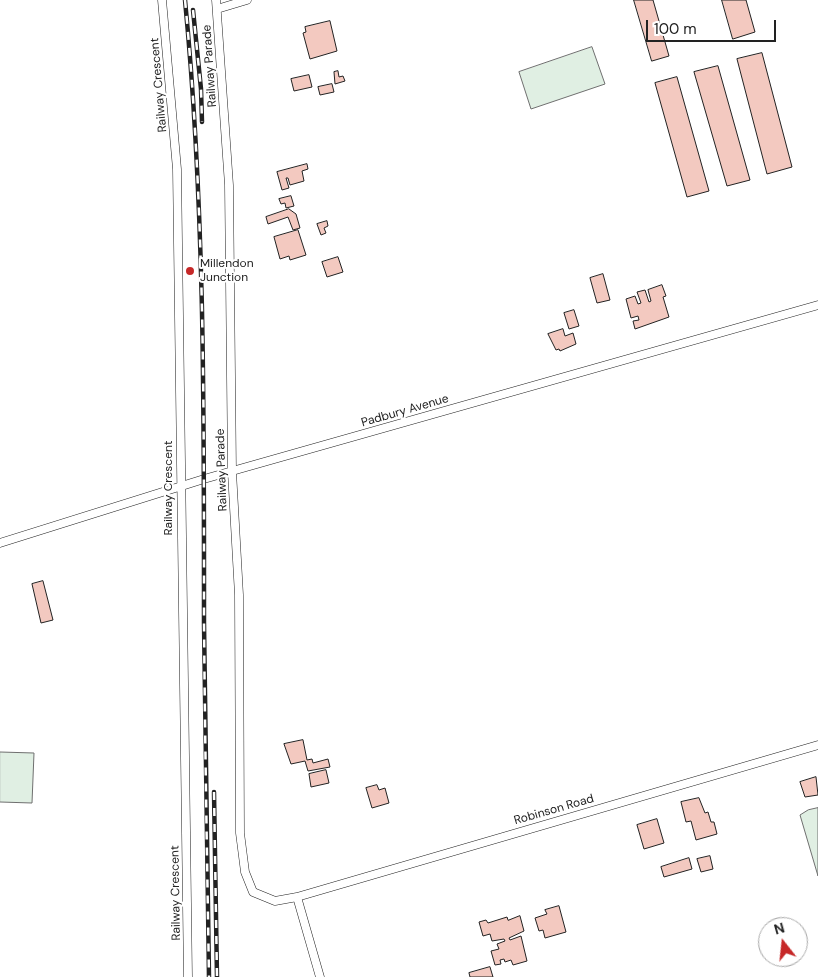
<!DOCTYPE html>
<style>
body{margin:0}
#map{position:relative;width:818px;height:977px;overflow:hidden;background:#fff;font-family:"DM Sans",sans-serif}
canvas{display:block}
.north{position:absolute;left:758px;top:917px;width:50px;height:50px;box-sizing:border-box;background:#fff;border:1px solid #a7a7a7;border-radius:50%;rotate:344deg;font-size:14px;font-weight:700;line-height:20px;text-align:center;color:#222}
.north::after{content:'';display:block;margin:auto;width:18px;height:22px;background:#c62828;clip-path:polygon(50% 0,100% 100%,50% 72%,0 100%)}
.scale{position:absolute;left:646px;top:20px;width:130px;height:22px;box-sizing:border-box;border:2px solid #222;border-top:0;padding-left:6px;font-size:15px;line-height:18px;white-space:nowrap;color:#222;-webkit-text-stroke:4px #fff;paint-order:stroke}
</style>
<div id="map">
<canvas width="818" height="977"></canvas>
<div class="north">N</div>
<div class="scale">100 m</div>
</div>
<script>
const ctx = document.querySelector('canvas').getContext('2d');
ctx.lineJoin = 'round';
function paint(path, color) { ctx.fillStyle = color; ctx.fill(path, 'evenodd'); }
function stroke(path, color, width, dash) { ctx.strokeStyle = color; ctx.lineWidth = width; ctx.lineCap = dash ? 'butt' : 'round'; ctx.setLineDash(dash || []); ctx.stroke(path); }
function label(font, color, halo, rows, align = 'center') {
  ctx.font = font + ' "DM Sans",sans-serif'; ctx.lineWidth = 4; ctx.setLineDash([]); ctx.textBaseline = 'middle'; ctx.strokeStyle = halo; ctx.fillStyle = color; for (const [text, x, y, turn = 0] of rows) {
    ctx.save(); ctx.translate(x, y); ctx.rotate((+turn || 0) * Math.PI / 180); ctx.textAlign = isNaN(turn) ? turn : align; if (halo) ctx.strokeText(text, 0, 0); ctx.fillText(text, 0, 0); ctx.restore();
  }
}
const green = new Path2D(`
 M592,47L605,84L531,109L519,72Z
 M0,752L34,753L32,803L0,802Z
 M818,808V876L800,815L808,810Z`);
paint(green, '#e0efe3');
stroke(green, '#6f6f6f', 1);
const building = new Path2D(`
 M634,0H653L669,56L652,61Z
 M722,0H746L755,32L733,39Z
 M330,21L337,51L310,59L303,33L306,32L305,27Z
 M762,53L792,167L767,174L737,59Z
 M718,66L750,180L727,186L694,72Z
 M338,71L339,77L343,76L345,81L335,84L334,72Z
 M309,75L312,87L294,91L291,79Z
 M677,77L709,191L687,197L655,83Z
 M332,84L334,92L320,95L318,87Z
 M307,164L308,169L302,171L304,181L290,185L288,178H286L289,188L282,190L277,172Z
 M291,196L294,206L286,208L285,203L281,204L279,199Z
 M289,209L296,214L300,228L293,230L288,217L268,224L266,217Z
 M327,221L328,226L324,228L326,233L321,235L317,224Z
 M298,230L306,255L290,260L289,256L280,259L274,237Z
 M338,257L343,272L327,277L322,262Z
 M603,274L610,300L597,303L590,278Z
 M662,285L666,296L663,297L669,317L635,329L633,321L639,320L638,316L631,318L626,299L635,296L638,304L641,303L637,292L645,290L649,302L651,301L648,290Z
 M574,310L579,326L569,329L564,313Z
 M563,329L565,336L573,333L576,344L560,351L559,349L556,350L548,334Z
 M43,581L53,620L41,623L32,584Z
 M303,740L307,760L312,759L313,763L328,759L330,767L308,771L305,761L291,764L284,744Z
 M326,770L329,783L311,787L309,774Z
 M816,777L818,795L805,797L800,782Z
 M377,785L379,790L385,788L389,803L372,808L366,788Z
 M699,798L705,813L708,812L711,822H714L717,834L696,840L691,821L686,822L681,802Z
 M657,819L664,843L644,849L637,825Z
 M710,856L713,869L701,872L697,859Z
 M689,858L692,869L664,877L661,867Z
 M559,906L566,932L545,938L543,930L539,931L535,918L547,914L545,910Z
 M520,916L524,931L509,938L510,940L521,936L527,961L513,965L511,960L505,962L504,959L500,960L501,964L495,965L491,951L499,949L497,944L505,941L504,939L492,941L490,934L483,936L479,922L486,920L488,923L507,917L508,920Z
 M490,967L493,977H470L469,973Z`);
paint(building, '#f3c9c0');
stroke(building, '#222', 1);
const street = new Path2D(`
 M162,0L177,169L188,977
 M216,0L229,185L232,472L239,595L240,833L245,872L253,892L275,901L297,897L818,745
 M217,9L247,0
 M0,543L204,479L818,305
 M297,897L320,977`);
stroke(street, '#222', 9);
stroke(street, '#fff', 8);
const rail = new Path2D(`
 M185,0C205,207 204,416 204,623C205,741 207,859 209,977
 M193,10L201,89L202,122
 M214,792L217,977`);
stroke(rail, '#222', 4.5);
stroke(rail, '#fff', 2.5, [8]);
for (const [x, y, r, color] of [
 [190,271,5,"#c62828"]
]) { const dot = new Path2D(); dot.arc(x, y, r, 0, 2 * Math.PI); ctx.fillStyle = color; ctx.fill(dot); stroke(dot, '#fff', 2); }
label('12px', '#222', '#fff', [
 ["Railway Parade",210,66,-94],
 ["Railway Crescent",159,85,-95],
 ["Padbury Avenue",405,411,-16],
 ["Railway Parade",222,470,-92],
 ["Railway Crescent",169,488,-90],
 ["Robinson Road",554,810,-16],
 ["Railway Crescent",176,893,-91]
]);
label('12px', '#222', '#fff', [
 ["Millendon",200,264],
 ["Junction",200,278]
], 'left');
</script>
